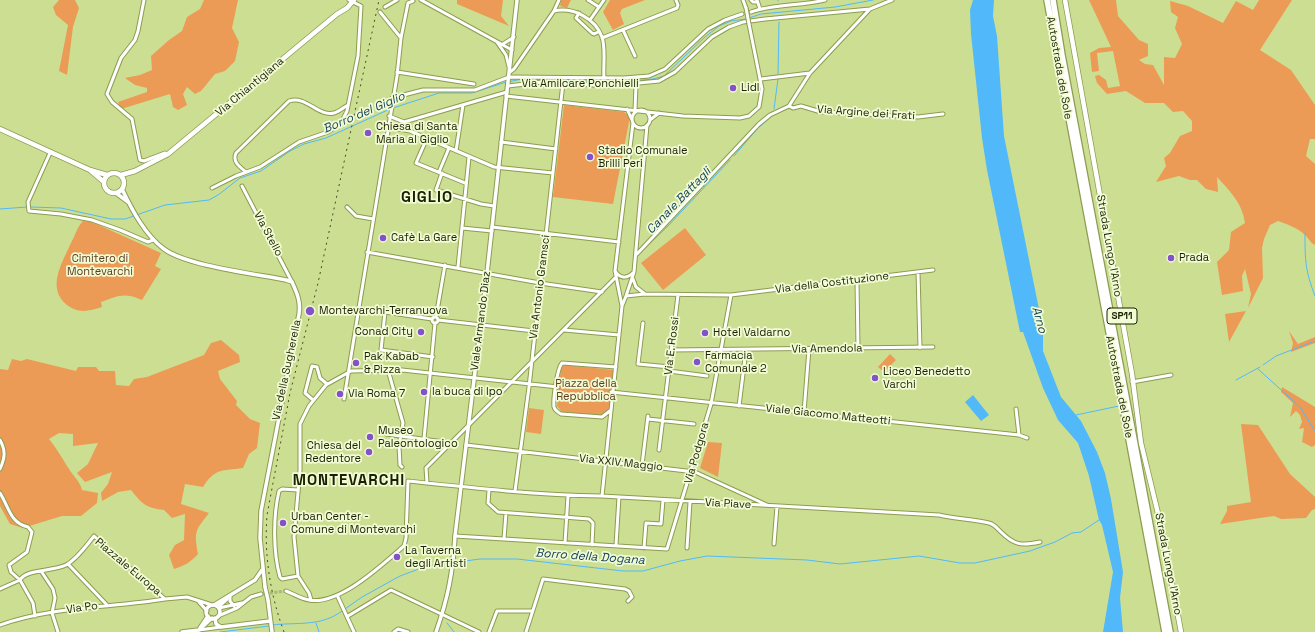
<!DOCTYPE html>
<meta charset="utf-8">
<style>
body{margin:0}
canvas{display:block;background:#ccde91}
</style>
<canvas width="1315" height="632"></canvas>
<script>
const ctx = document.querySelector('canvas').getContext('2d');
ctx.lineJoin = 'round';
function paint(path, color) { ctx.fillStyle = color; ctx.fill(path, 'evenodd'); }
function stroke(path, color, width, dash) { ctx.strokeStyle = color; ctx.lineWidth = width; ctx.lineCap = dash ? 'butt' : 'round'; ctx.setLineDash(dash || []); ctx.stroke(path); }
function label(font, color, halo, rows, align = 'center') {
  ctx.font = font + ' "Space Grotesk",sans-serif'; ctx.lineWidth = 3.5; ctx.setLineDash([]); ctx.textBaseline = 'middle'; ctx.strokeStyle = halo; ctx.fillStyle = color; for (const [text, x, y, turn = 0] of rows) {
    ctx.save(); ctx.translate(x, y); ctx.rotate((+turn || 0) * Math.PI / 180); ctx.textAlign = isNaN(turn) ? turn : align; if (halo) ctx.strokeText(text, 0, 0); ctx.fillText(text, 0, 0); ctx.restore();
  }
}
paint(new Path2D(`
 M59,0H75L79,8L73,27L67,75L59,71L68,25L56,15L53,7Z
 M204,0H238L232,28L239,42L235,61L225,71L215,74L201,91L195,94L187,87L183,94L187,105L178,110L173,107L170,94L121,109L118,102L147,92V88L135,85L125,78L140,75L152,70L151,56L169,40L182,31L187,17L200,9Z
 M457,0H503L501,16L509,26L457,4Z
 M561,0H571L567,8L560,6Z
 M610,0H645L622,9L620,13L624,24L613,30L603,12Z
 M1089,0H1116L1118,16L1139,40L1148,44V56L1139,60L1145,64L1153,65L1164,85V57L1175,58L1182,44L1175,28L1178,17L1171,12L1170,1L1188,6L1223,23L1236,1L1253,10L1259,0H1292L1260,50L1291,70L1315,105V139H1310L1306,156L1315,164V245C1310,243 1309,238 1304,234C1297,228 1287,224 1278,221L1270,225L1264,239L1262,248L1263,278L1248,308L1251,294L1245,269L1242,276L1243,291L1222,295L1217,262L1229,250L1231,232L1245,223C1242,203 1230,191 1217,177L1218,192L1206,189L1197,180H1190L1179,176L1156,182L1166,166L1164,158L1170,153L1180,136L1192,131V121L1183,111L1173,112L1164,103H1145L1126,91L1107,94L1097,83L1095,76L1099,75L1106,80L1108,88L1120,86L1113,51L1097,53L1099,71L1092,72L1090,53L1099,48L1111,47Z
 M564,105L624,112L630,117L613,204L553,197Z
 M83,221L92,222L161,253L155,266L161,269L142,300C124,292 118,296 101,302L102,307C89,311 79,314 67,305C46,288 62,263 71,243C75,236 77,227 83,221Z
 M685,228L706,255L663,290L641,263Z
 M1246,311L1229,342L1225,314Z
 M1289,331L1298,344L1315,337V343L1291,352L1293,343Z
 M221,340L239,355L240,362L218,371L220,379L237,401L236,405L250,419L260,423L257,448L249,454L243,468C222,471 215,468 203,487L185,484L181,504L209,513C195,531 194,531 198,554C191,562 184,566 174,569L169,555L175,545L184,540L185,514L172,518L164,510C146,508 142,504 131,490L118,492L102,501L101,493L108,484L112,472L85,482L77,473L88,464L98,443L73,446V434L59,433L49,439C57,449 62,458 69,469C73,476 80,481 82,490L98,493L97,503L81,516H62L23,528L10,524L0,506V369L8,370L12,359L21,361L27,359L76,371L78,367H96L99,371H115L116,385L129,386L134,379L147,377L204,355L211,343Z
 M890,354L896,360L884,372L878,367Z
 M565,365L614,370L609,410L602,415L562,412L557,406L561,367Z
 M1282,387L1315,407V445L1312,447L1302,442L1304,428L1299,429L1302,422L1300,415L1296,411L1290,417L1293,403L1281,392Z
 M529,408L544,410L541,434L526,432Z
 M1241,424L1258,425L1290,474L1315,497V509L1312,510L1306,518L1281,519L1274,516L1220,524L1227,511V506L1251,502Z
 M708,442L722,443L718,477L700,468Z`), '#ec9b56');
paint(new Path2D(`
 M973,0H994L993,16L997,36L1004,136L1043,329V351L1061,397L1081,421L1097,452L1105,473L1111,499L1123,572L1120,598L1123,632H1103L1113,572L1102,525L1099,520L1089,476L1078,443L1058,420L1043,388L1023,332H1020L987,170L982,138L971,34L970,10Z
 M973,395L989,415L981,421L965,402Z`), '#51b9f9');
stroke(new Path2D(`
 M778,0V1
 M749,18L761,14L835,7L873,0
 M778,74L779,22
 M393,108L439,93H472L503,83L522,79L621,82L653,79L664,76L705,37L719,26L731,21L746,19
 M774,109L778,79
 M734,156L758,128L772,116
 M31,207L61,208L111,219H125L165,205L209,200L218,195L240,178L261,171L290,151L304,144L326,138L390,109
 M0,209L27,207
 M1305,233C1305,261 1305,270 1315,296
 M643,250L668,226L730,160
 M1263,365L1276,356L1315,341
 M1258,369L1300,407L1315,431
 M1236,380L1260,367
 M1076,415L1119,406
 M345,609L362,597L400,576L427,566L480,559H517L623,571H643L680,561L707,556L807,560L840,564L919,556L960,563H975L1030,551L1055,542L1072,533L1081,532L1099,520
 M316,623L319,632
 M447,623L454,632
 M272,625C297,622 321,627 342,611
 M220,632L269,626`), '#51b9f9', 1);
stroke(new Path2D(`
 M261,594L286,591`), '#a9b874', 3, [3, 1.5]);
const minor = new Path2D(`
 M144,0L138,31L135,40L121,58L107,94L112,102L132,119L140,160L144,161L165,153L168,154
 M421,0L512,50
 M588,0L599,7
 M743,0L746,8
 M751,0L753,2H757
 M757,0L760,9
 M385,7L397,0
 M554,11C573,7 595,18 602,37C606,49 603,65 604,78
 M380,12L401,38
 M751,12C774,4 801,6 825,0
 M579,13L576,18L592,33L594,34L598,32
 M590,20L604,0
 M623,30L635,56
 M602,38L677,8L678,5L676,0
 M497,42L506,55L509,67
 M503,44L514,37
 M397,72L474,84
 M510,72L514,69L554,11L559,0
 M761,79L810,73
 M508,86L542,82L609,86L659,81L675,72L712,37L729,27L743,22L765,19L870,9
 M506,96L683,116L740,118L749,116L759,107L762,89L749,24
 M392,98L423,90H475L509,77L624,78L649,76L665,69L708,29L725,20L742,14
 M789,106L793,108L801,106L821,112L918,117L943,114
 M627,109L632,120
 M635,110L636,85
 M632 119a9 9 0 1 1 18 0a9 9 0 1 1-18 0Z
 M389,116L404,122L507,92
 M650,120L659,113
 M633,123L615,271C621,280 628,278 634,272L647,125
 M387,127L410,131L494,167L553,173
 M427,138L416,163L465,183
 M501,142L556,149
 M456,151L463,105
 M50,153L28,202L29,211L61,214L92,220L120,230L148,242L153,240
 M246,172C240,167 232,162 236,153L289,101C306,95 318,117 334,113C339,112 344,107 348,105
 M439,172L449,148
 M442,173L436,190L481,204L494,206
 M242,186L292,282
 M212,188L236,176L260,167L299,142L328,132L341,123L347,111L358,56L361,6L349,0
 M347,207L356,216L373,219
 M492,227L619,242
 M462,228L492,231
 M367,252L540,283L602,292
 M637,254L759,124L770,115L789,106L810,73L870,9L892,0
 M458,267L469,157
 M615,271L622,306L626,296L645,294L731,295L933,270
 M918,272L920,348
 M633,279L636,287L645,294
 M857,280L858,349
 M626,296L634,272
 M436,317L445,265
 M432 320a3 3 0 1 1 6 0a3 3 0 1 1-6 0Z
 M432,319L385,312L381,350L433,357
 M438,320L534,331
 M643,323L638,364L670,367
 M564,330L619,335
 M672,350L933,347
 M388,370L403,423L399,446L400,465L402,467
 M669,371L707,376
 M1132,382L1171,375
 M611,392L1019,435L1016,409
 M344,399L397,76L401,38L408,3L413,1
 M313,400L305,393L312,366L317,367L320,378L327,384
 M739,406L746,350
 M611,410L602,417L561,414C558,412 555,411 554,407C553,399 557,369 562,363L616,367
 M804,412L809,349
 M648,419L694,424
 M386,434L451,443
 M1019,435L1027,438
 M424,439L435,323
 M0,440C6,451 5,458 0,469
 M466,445L695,472L767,505
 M659,450L678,295
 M642,465L648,416
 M427,483L426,468L615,278
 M489,490L488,503L498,512L589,519L593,523L592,545
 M515,491L529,387L563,83
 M0,493C9,507 10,523 28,527L32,532L27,552L9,565L11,572L20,580C26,569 55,571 66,565C77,559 86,546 94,536L165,599L187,597L212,605
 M602,496L622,306
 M455,536L667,549L711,404L731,295
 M504,539L506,513
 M565,543L568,496
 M774,544L777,506
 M616,545L619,497
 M644,548L646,523L661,524L663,500
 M687,548L690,502
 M68,564L107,605
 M41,571L53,589L55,598L52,613L58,632
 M298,576L282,579L280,577C273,552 273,517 279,491L282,489L298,490
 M0,589L20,580L33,603L35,616
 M286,591C294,594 301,599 309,600C339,606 383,564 404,546L406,538L408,481C473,488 537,495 602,496L939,515C956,519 972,519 989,523C994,524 997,528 1001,532C1014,545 1021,546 1040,542
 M337,595L354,632
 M230,596V601L234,606
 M311,600L309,593L298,576L294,537L300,470V424L309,406L326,385L351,371L402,370L558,387
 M199,602L207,611
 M219,608L242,603
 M218,616L237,608L251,597L261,594
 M348,616L391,590L479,632
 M0,625C53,606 110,608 165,599
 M199,630L221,627
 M394,632L398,629L408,632
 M489,632L497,611H532
 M526,632L543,579L625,589L629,591L632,597L628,601`);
const tertiary = new Path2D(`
 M122,189C132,210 145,235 164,249C187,266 256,274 286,280L292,282C297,293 301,302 299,314L261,511L260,538L265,587
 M116,193L128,202
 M268,600L272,632
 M214,605L255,580L262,570
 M206 612a7 7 0 1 1 14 0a7 7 0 1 1-14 0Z
 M218,607L227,599
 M215,618L216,624L221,627L270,621
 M200,628L208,616
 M182,632L199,630L212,618
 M436,632C448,598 453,572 455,536L487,273L517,0`);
const primary = new Path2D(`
 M1065,0L1132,374L1141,443L1162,530L1181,632
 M0,129L90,170L107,175
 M91,171L104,182
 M104 183a10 10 0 1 1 20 0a10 10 0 1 1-20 0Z
 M121,175L135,171L168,154L337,14L347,8L354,0`);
const motorway = new Path2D(`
 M1047,0L1165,632
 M1053,0L1062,55L1170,632`);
stroke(minor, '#8c9c51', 5);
stroke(tertiary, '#8c9c51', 5.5);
stroke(primary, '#8c9c51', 6);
stroke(motorway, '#8c9c51', 8);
stroke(minor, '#fff', 3);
stroke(tertiary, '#fff', 3.5);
stroke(primary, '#fff', 4.5);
stroke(motorway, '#fff', 5.5);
stroke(new Path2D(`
 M284,632C270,594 264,555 267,515L290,393L318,283L379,0`), '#444c23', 1, [2, 4]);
const minorBridge = new Path2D(`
 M746,8L749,24`);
const tertiaryBridge = new Path2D(`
 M265,587L268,600`);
stroke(minorBridge, '#8c9c51', 5, []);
stroke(tertiaryBridge, '#8c9c51', 5.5, []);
stroke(minorBridge, '#fff', 3);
stroke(tertiaryBridge, '#fff', 3.5);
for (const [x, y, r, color] of [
 [733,88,4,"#8352ca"],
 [368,133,4,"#8352ca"],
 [590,157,4,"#8352ca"],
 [383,238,4,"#8352ca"],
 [1171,258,4,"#8352ca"],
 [310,311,5,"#8352ca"],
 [421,332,4,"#8352ca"],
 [705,333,4,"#8352ca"],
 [697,362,4,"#8352ca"],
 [356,363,4,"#8352ca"],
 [875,378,4,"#8352ca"],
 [424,392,4,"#8352ca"],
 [340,394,4,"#8352ca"],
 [370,437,4,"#8352ca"],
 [369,452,4,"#8352ca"],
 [283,523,4,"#8352ca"],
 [397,557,4,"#8352ca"]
]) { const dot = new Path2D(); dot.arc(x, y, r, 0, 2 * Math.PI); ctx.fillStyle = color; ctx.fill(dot); stroke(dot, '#f1fbd4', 1.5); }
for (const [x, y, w] of [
 [1122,316,30]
]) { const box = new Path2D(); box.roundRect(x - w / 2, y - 8, w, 16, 3); ctx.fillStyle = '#f1fbd4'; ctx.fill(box); stroke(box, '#1b2002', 1); }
label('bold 10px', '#1b2002', null, [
 ["SP11",1122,316]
]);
label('11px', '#1b2002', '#f1fbd4', [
 ["Autostrada del Sole",1059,68,80],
 ["Via Amilcare Ponchielli",580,84],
 ["Via Chiantigiana",250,87,-40],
 ["Via Argine dei Frati",866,113,4],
 ["Via Stello",268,234,62],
 ["Strada Lungo l'Arno",1109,246,80],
 ["Via della Costituzione",832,283,-7],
 ["Via Antonio Gramsci",540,287,-83],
 ["Viale Armando Diaz",481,321,-83],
 ["Via E. Rossi",672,346,-83],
 ["Via Amendola",827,349,-1],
 ["Via della Sugherella",287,370,-78],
 ["Autostrada del Sole",1119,387,79],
 ["Viale Giacomo Matteotti",828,415,6],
 ["Via Podgora",697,453,-74],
 ["Via XXIV Maggio",621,463,6],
 ["Via Piave",728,504,3],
 ["Strada Lungo l'Arno",1168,564,79],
 ["Piazzale Europa",128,567,40],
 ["Via Po",82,608,-8]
]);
label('11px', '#1b2002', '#f1fbd4', [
 ["Lidl",741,88],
 ["Chiesa di Santa",376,127],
 ["Maria al Giglio",376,140],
 ["Stadio Comunale",598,151],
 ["Brilli Peri",598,164],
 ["Cafè La Gare",391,238],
 ["Prada",1179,258],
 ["Montevarchi-Terranuova",319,311],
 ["Conad City",413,332,"right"],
 ["Hotel Valdarno",713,333],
 ["Farmacia",705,356],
 ["Comunale 2",705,369],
 ["Pak Kabab",364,357],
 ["& Pizza",364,370],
 ["Liceo Benedetto",883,372],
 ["Varchi",883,385],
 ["la buca di Ipo",432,392],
 ["Via Roma 7",348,394],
 ["Museo",378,431],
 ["Paleontologico",378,444],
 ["Chiesa del",361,446,"right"],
 ["Redentore",361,459,"right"],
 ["Urban Center -",291,517],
 ["Comune di Montevarchi",291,530],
 ["La Taverna",405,551],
 ["degli Artisti",405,564]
], 'left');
label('11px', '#5f3c1e', '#f1fbd4', [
 ["Cimitero di",100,259],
 ["Montevarchi",100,272],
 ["Piazza della",586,384],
 ["Repubblica",586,397]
]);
label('italic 12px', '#113d57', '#f1fbd4', [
 ["Borro del Giglio",364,113,-23],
 ["Canale Battagli",679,201,-46],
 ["Arno",1039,320,74],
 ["Borro della Dogana",590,557,4]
]);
ctx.letterSpacing = '1px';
label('bold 15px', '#1b2002', '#f1fbd4', [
 ["GIGLIO",427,198],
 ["MONTEVARCHI",349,481]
]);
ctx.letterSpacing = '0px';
</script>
